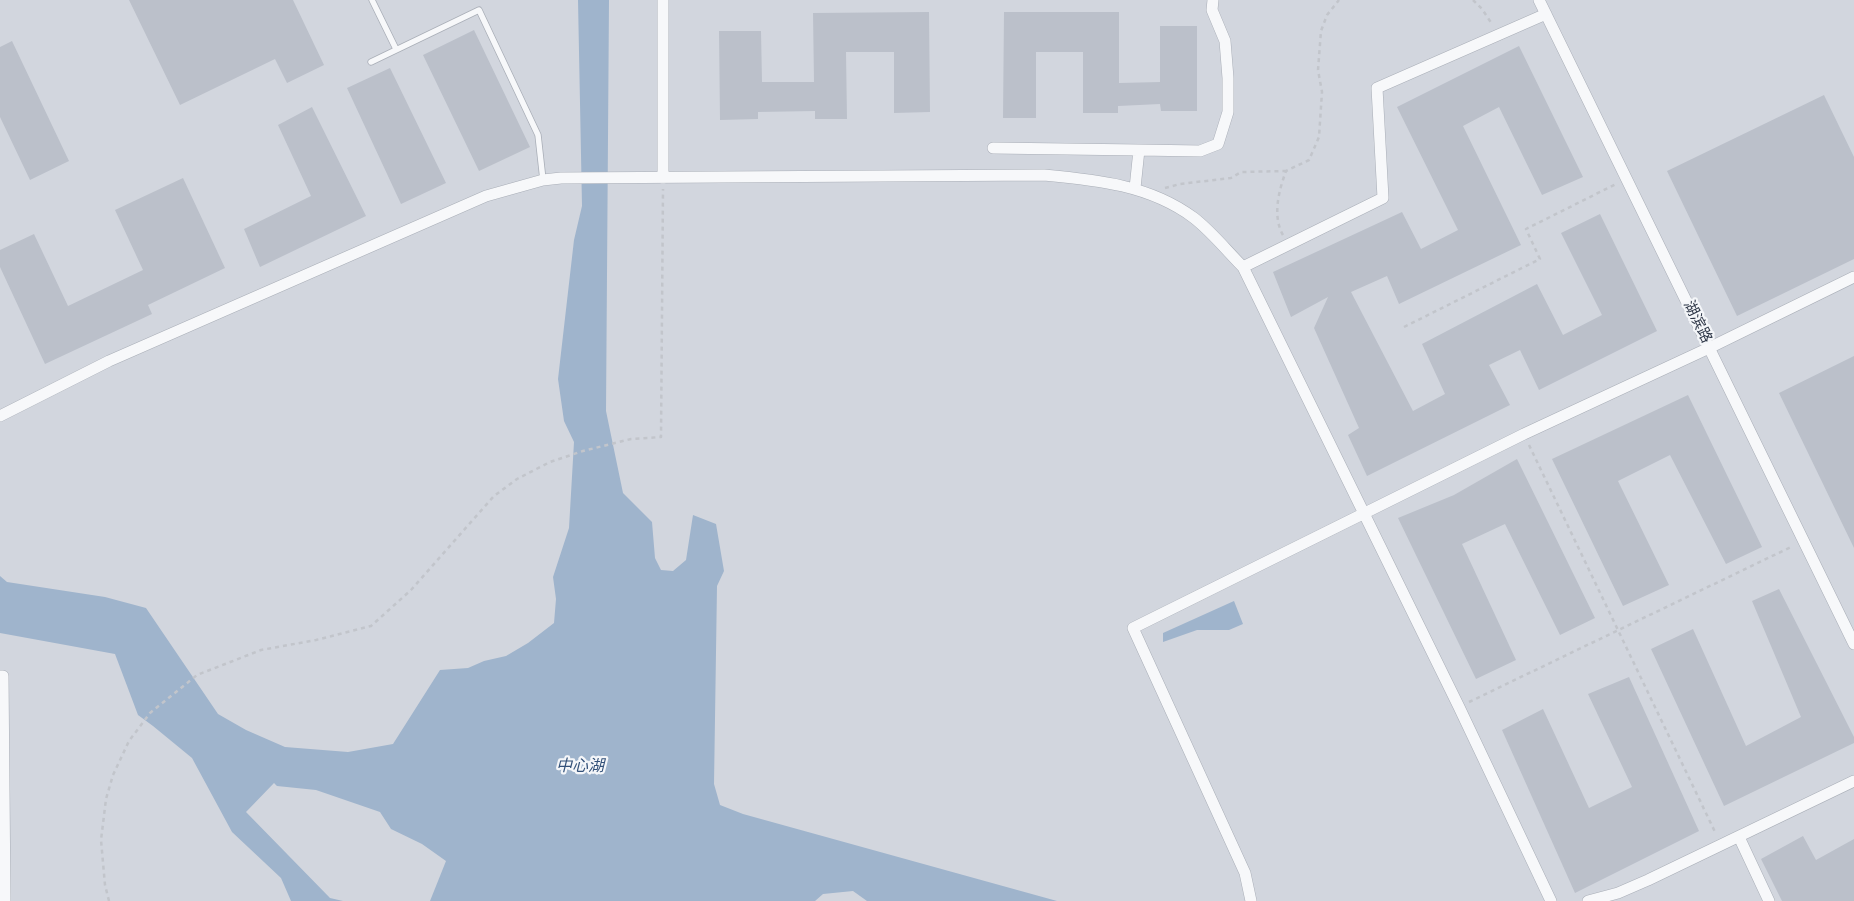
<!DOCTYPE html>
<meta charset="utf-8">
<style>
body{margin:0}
canvas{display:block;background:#e4e7ec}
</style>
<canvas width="1854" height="901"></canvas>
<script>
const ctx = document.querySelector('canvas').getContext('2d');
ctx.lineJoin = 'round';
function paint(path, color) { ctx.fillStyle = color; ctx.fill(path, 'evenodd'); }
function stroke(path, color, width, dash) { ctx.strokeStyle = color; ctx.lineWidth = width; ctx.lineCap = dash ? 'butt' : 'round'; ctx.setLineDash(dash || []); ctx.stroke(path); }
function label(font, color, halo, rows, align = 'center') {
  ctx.font = font + ' "Roboto Condensed","Noto Sans SC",sans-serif'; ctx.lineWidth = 4.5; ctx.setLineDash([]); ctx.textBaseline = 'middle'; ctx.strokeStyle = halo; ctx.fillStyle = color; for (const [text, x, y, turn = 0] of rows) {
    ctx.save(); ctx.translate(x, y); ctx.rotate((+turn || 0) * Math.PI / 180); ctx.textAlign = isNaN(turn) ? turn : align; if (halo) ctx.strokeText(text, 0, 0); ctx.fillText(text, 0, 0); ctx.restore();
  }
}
paint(new Path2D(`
 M0,0H1854V901H0Z`), '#d2d6de');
paint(new Path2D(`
 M578,0H609L606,411L623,493L652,522L655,558L661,570L673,571L686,560L693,515L716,524L724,571L717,586L714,784L720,805L743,814L1057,901H867L853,891L823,894L815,901H430L446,861L422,844L391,829L380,812L316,790L277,786L274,783L246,812L330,898L343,901H291L281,878L232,832L192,758L153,726L138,715L115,654L0,633V576L7,582L105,597L146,608L218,714L246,730L285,747L348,752L393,744L440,670L468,668L484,661L506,656L528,643L554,623L556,599L553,577L569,528L574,442L564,421L558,379L574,240L582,206Z
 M1234,601L1243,624L1229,630H1197L1163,642V633Z`), '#9fb4cc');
paint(new Path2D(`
 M129,0H293L324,65L287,83L275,59L180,105Z
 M929,12L930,112L894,113V52H846L847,119H815V111L758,112V119L720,120L719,31H761L762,82H814L813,13Z
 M1004,12H1119V83L1160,82V26H1197V111H1161L1160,104L1118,106V113H1083V52H1036V118H1003Z
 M474,30L530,147L479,171L423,55Z
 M12,41L69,161L30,180L0,117V47Z
 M1519,46L1583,177L1542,195L1499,107L1463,126L1521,245L1399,304L1387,276L1351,292L1413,411L1445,394L1422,344L1537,284L1563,335L1602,315L1561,233L1600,214L1657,331L1539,390L1520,350L1489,365L1510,405L1367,476L1348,435L1359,428L1314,328L1328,297L1291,317L1273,272L1402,212L1421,249L1458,230L1397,107Z
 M390,68L446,183L401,204L347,88Z
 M1824,95L1854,157V259L1737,316L1667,171Z
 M312,107L366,216L260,267L244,229L311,196L278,125Z
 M183,178L225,268L148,305L152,314L45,364L0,267V250L34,234L68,306L143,270L115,210Z
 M1854,356V548L1779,393Z
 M1688,395L1762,547L1726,564L1670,455L1618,481L1669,585L1623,606L1552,459Z
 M1517,459L1595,618L1560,635L1505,524L1462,544L1516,660L1476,679L1398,518L1454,495Z
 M1779,589L1854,737V743L1724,806L1651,649L1693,629L1746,746L1801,717L1752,601Z
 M1629,677L1699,831L1575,893L1502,730L1543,709L1589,808L1632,787L1588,694Z
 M1803,836L1816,860L1854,839V901H1782L1761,859Z`), '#bbc0ca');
const lane = new Path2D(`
 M372,0L396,49
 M371,62L479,10L538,135L543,180`);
const street = new Path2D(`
 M663,0V178
 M1539,0L1854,644
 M993,148L1139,150
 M1135,188L1139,150L1200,151L1218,144L1228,112V78L1225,41L1212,10L1213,0
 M1243,267L1383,198L1377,88L1546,14
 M0,416L109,361L486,196L543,180L561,178L1044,175C1097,180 1150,185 1194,218C1212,232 1227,251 1243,267L1459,707L1551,901
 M0,676H3L5,901
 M1739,837L1769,901
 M1251,901L1245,873L1133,628L1524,434L1709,348L1854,277
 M1588,901L1618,893L1648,880L1854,781`);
stroke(lane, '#a9aeb7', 7);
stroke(street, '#a9aeb7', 12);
stroke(new Path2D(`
 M1473,0L1482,9L1492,24
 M1165,188L1180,184L1231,178L1241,172L1286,171
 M1283,235C1272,216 1279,190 1286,171L1309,160L1319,137L1322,92L1318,70L1321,31L1327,15L1339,0
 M1404,327L1540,259L1526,229L1616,184
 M1529,445L1716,834
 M1469,702L1793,546
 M109,901L105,885L101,840L106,799L113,775L129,741L150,713L197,675L261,650L316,640L371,626L411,590L494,496L517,479L550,462L583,451L631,439L661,437L663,189`), '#c2c5cb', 2.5, [4, 4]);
stroke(lane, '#f7f8fa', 5.5);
stroke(street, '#f7f8fa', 11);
label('15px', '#2b3445', '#f4f6f9', [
 ["湖滨路",1697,322,64]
]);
label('italic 16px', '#34527a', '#f4f6f9', [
 ["中心湖",580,767]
]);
</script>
